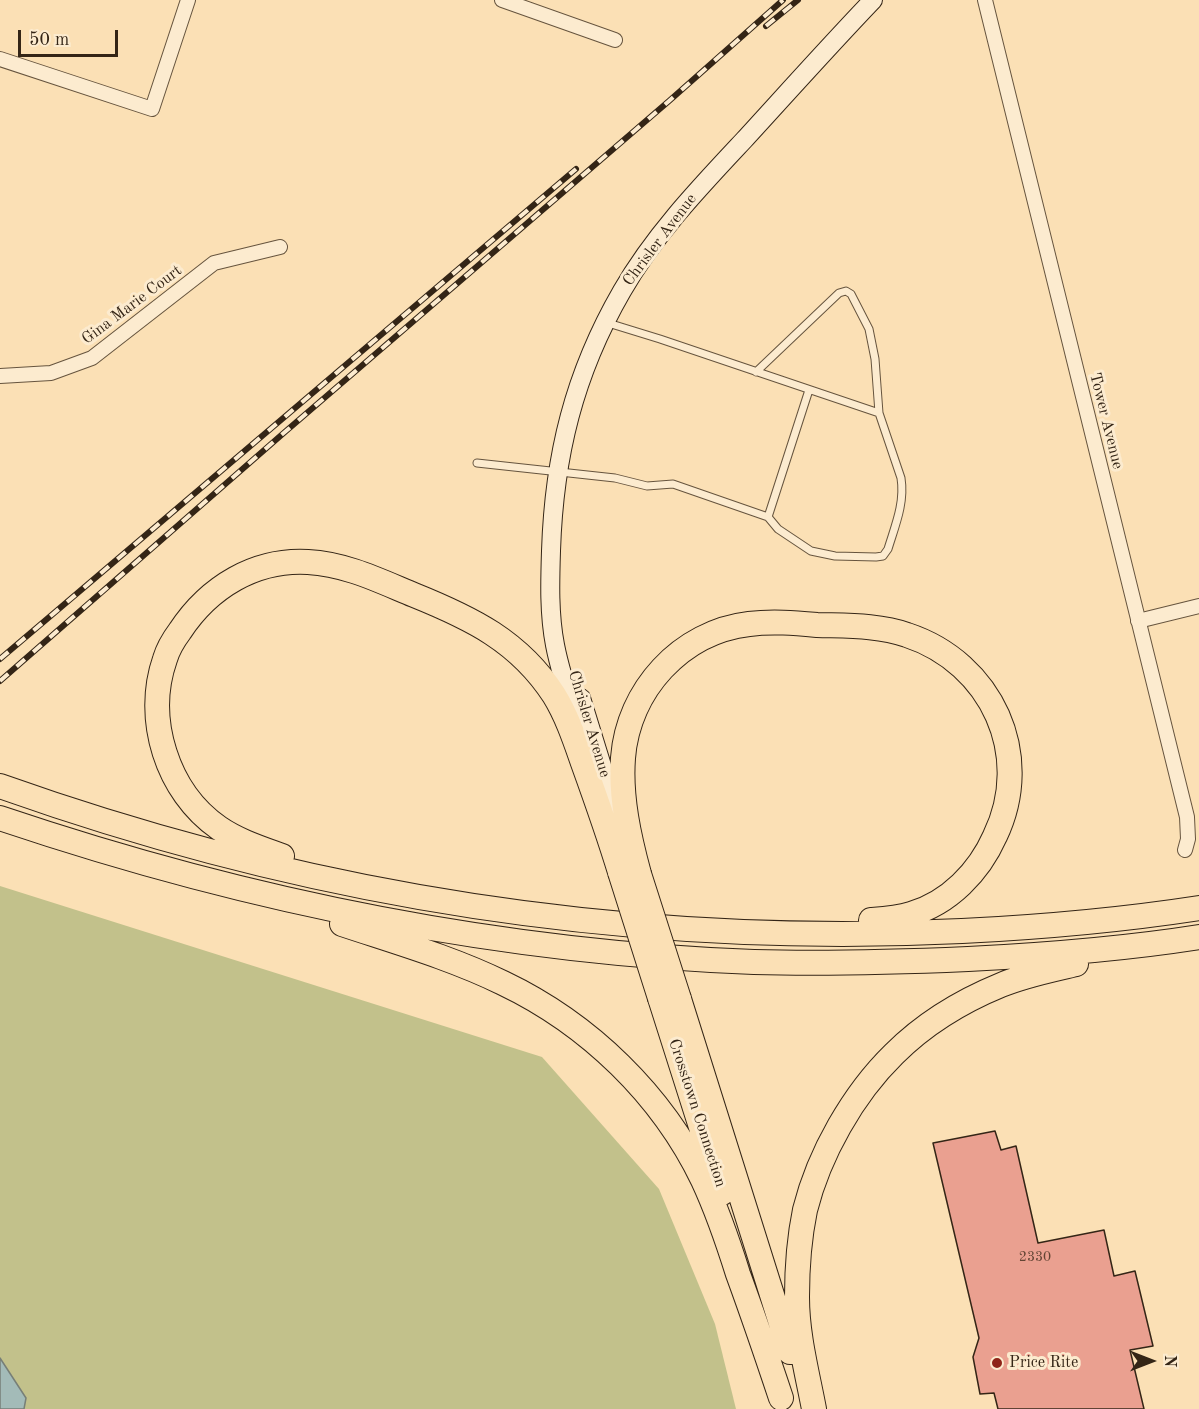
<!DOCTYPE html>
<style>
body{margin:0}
#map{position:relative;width:1199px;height:1409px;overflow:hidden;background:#fbe0b5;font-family:"Old Standard TT",serif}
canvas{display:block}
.north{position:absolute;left:1121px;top:1331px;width:60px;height:60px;-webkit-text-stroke:4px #fcebcf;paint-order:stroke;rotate:90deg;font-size:16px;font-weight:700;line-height:24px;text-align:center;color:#342516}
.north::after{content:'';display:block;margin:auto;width:21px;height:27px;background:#342516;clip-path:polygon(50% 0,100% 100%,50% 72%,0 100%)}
.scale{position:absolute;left:18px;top:30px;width:100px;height:27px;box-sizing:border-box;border:3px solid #342516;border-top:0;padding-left:8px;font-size:18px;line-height:21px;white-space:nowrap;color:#342516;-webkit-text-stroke:4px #fcebcf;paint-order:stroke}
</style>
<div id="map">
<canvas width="1199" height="1409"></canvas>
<div class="north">N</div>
<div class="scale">50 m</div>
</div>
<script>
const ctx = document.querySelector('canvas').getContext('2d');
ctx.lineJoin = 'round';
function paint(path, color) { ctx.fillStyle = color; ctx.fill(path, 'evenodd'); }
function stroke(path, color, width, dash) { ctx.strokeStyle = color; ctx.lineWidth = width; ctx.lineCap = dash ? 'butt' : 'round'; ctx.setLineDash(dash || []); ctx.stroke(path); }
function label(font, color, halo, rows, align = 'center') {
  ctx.font = font + ' "Old Standard TT",serif'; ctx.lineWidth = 6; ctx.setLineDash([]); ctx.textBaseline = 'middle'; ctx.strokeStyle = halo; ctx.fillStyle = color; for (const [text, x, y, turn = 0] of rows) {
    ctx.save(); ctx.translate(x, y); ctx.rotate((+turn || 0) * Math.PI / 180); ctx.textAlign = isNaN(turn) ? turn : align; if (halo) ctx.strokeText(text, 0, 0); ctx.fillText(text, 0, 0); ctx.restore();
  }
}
paint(new Path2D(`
 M0,886L542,1057L659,1189L715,1324L736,1409H0Z`), '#c2c18b');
const water = new Path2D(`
 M0,1358L26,1398L24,1409H0Z`);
paint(water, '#a3bbb8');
stroke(water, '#777f77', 1.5);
const building = new Path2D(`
 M995,1131L1001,1150L1016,1146L1038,1243L1104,1230L1114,1276L1135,1271L1153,1346L1130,1350L1144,1409H998L994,1393L980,1394L973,1357L979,1338L933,1143Z`);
paint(building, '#eaa090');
stroke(building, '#342516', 1.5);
const lane = new Path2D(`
 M756,372L839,293L846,291L851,294L869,329L875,359L879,413
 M477,463L615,478L647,486L673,484L768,517L778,529L811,551L835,556L876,557L883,556L888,549C895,526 905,503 901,478L879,413L660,339L608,323
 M768,517L809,390`);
const street = new Path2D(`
 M502,0L615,40
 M985,0L1187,817L1188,839L1185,850
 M0,59L152,109L188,0
 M0,376L51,373L92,358L214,263L280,247
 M1138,621L1199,606`);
const secondary = new Path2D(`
 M581,698L619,821
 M576,719C568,695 560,671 555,645C549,614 550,582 551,551C554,456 574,374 622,291C654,235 700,187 744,140C787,93 829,46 873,0`);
const highway = new Path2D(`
 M0,786C312,897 631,947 962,931C1041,927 1121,920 1199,908
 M0,818C243,900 498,952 754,962C825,964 897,962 968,959C1045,955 1123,949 1199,937
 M282,856C260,848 238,841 219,828C167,792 144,719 165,659C168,649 174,639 180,631C209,587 255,559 308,562C346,564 380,581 414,595C471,618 519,641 554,695C567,716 575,740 583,763C596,799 609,836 620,872
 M639,874C629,837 620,797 623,758C628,690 681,632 749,624C772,621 795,623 817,625C847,626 879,625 907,635C992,663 1034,755 995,836C979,872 949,903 911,914C898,918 884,919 871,920
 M342,924C396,942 452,958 503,983C589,1024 662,1095 703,1180C717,1210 728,1242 738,1274C753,1315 767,1356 781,1398
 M660,998L722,1193
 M679,999L790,1352
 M814,1409C807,1372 797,1335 797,1297C797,1268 799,1239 805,1210C819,1154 853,1094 894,1054C924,1024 962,1001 1001,985C1025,975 1051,970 1076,964`);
stroke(lane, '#66543e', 9);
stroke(street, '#66543e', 16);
stroke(secondary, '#342516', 20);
stroke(highway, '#342516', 26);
stroke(lane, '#fcebcf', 7);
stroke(street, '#fcebcf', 14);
stroke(secondary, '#fcebcf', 18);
stroke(highway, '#fbe0b5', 24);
const rail = new Path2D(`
 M766,26L798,0
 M0,659L576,169
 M0,681L286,431L669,101L783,0`);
stroke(rail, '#342516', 6);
stroke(rail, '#fcebcf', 4, [11]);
const highwayBridge = new Path2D(`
 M620,872L660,998
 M639,874L679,999`);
stroke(highwayBridge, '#342516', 26, []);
stroke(highwayBridge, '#fbe0b5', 24);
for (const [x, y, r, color] of [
 [997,1363,6,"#8f2418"]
]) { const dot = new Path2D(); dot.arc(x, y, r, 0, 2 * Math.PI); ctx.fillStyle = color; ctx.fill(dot); stroke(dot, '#fcebcf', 2); }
label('14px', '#624434', null, [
 ["2330",1035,1257]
]);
label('16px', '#342516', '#fcebcf', [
 ["Chrisler Avenue",660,240,-53],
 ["Gina Marie Court",132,305,-37],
 ["Tower Avenue",1106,421,76],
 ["Chrisler Avenue",589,724,73],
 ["Crosstown Connection",697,1113,72]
]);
label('16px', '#342516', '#fcebcf', [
 ["Price Rite",1009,1363]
], 'left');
</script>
